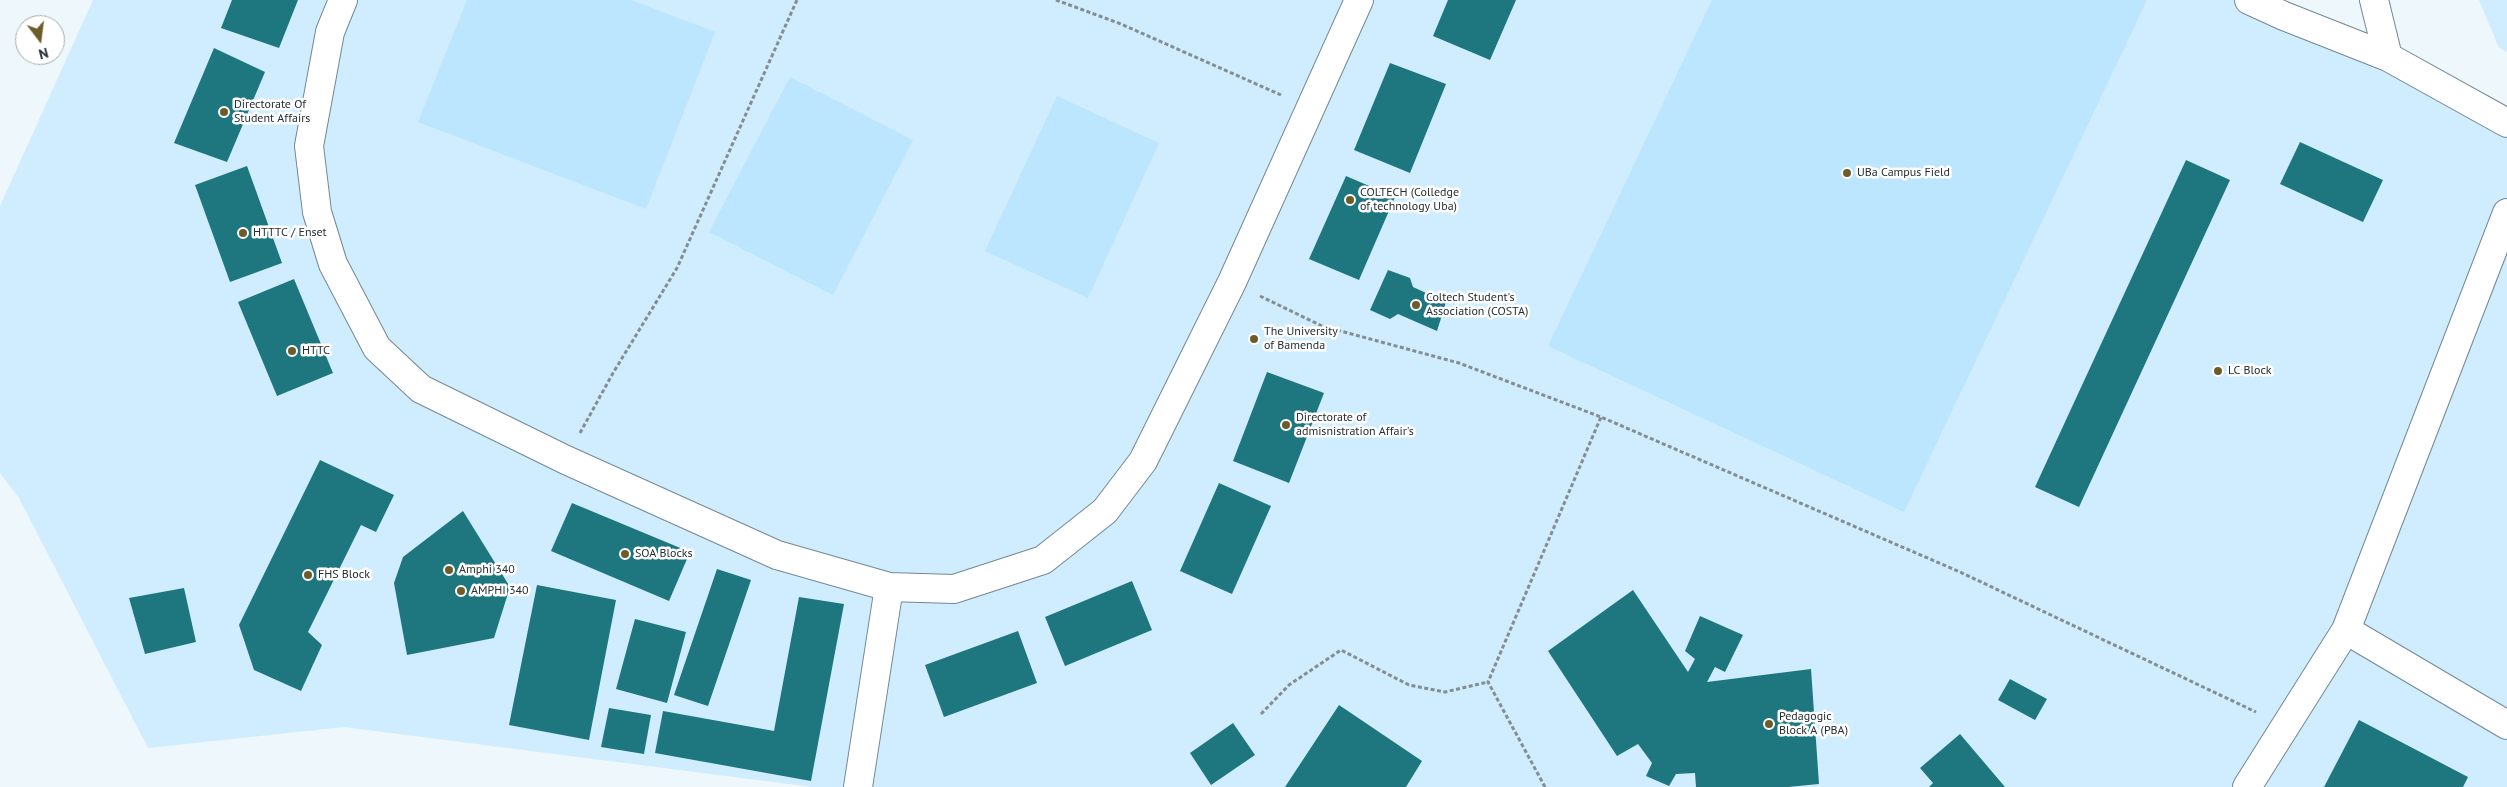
<!DOCTYPE html>
<style>
body{margin:0}
#map{position:relative;width:2507px;height:787px;overflow:hidden;background:#eef7fc;font-family:"PT Sans",sans-serif}
canvas{display:block}
.north{position:absolute;left:15px;top:15px;width:50px;height:50px;box-sizing:border-box;background:#fff;border:1px solid #a8abad;border-radius:50%;rotate:165deg;font-size:14px;font-weight:700;line-height:20px;text-align:center;color:#252e32}
.north::after{content:'';display:block;margin:auto;width:18px;height:22px;background:#6c5c29;clip-path:polygon(50% 0,100% 100%,50% 72%,0 100%)}
</style>
<div id="map">
<canvas width="2507" height="787"></canvas>
<div class="north">N</div>
</div>
<script>
const ctx = document.querySelector('canvas').getContext('2d');
ctx.lineJoin = 'round';
function paint(path, color) { ctx.fillStyle = color; ctx.fill(path, 'evenodd'); }
function stroke(path, color, width, dash) { ctx.strokeStyle = color; ctx.lineWidth = width; ctx.lineCap = dash ? 'butt' : 'round'; ctx.setLineDash(dash || []); ctx.stroke(path); }
function label(font, color, halo, rows, align = 'center') {
  ctx.font = font + ' "PT Sans",sans-serif'; ctx.lineWidth = 5; ctx.setLineDash([]); ctx.textBaseline = 'middle'; ctx.strokeStyle = halo; ctx.fillStyle = color; for (const [text, x, y, turn = 0] of rows) {
    ctx.save(); ctx.translate(x, y); ctx.rotate((+turn || 0) * Math.PI / 180); ctx.textAlign = isNaN(turn) ? turn : align; if (halo) ctx.strokeText(text, 0, 0); ctx.fillText(text, 0, 0); ctx.restore();
  }
}
paint(new Path2D(`
 M93,0H2248L2507,125V787H812L344,727L148,748L19,498L0,473V206Z
 M2479,0H2507V52L2499,48Z`), '#cfedfe');
paint(new Path2D(`
 M467,0H631L715,32L646,209L418,122Z
 M1712,0H2147L1904,512L1548,346Z
 M790,77L913,140L833,295L709,232Z
 M1057,96L1159,143L1088,298L985,251Z`), '#bbe6fe');
paint(new Path2D(`
 M232,0H298L279,48L221,28Z
 M1448,0H1516L1490,60L1433,36Z
 M214,48L265,72L227,162L174,143Z
 M1390,63L1446,84L1410,173L1354,150Z
 M2300,142L2383,180L2363,222L2280,184Z
 M2186,160L2230,180L2079,507L2035,487Z
 M247,166L282,263L230,282L195,185Z
 M1346,176L1395,197L1359,280L1309,259Z
 M1388,270L1410,278L1413,287L1446,302L1437,331L1398,314L1390,319L1370,310Z
 M294,279L333,373L277,396L238,302Z
 M1267,372L1324,393L1289,483L1233,461Z
 M320,460L394,495L376,532L361,525L308,632L322,645L301,691L254,670L239,625Z
 M1219,483L1271,506L1232,594L1180,571Z
 M572,503L690,552L669,601L551,551Z
 M463,511L510,587L494,638L407,655L394,583L403,557Z
 M717,569L751,580L708,706L674,695Z
 M1132,581L1152,630L1065,666L1045,617Z
 M537,585L616,600L589,740L509,725Z
 M184,588L196,642L145,654L129,598Z
 M1633,590L1688,672L1695,659L1685,651L1700,616L1743,635L1725,672L1715,667L1707,682L1811,669L1819,784L1788,787H1696L1695,773L1676,774L1669,786L1646,776L1652,763L1638,744L1617,756L1548,651Z
 M799,597L844,604L811,781L655,753L663,711L774,731Z
 M635,619L686,632L667,703L616,689Z
 M1018,631L1037,683L944,717L925,665Z
 M2010,679L2047,699L2035,720L1998,700Z
 M1339,705L1422,761L1406,787H1285Z
 M609,708L651,715L644,754L601,747Z
 M2359,720L2468,777L2463,787H2324Z
 M1233,723L1255,755L1211,785L1190,753Z
 M1960,734L2005,787H1929L1933,783L1920,768Z`), '#1e767e');
const minor = new Path2D(`
 M343,0L330,32L309,146L317,212L333,264L377,348L421,389L566,460L777,555L889,587L954,589L1043,560L1105,511L1143,461L1232,282L1359,0
 M2249,0L2284,16L2388,57L2507,123
 M2374,0L2388,57
 M2346,630L2507,725
 M858,787L889,587
 M2247,787L2346,630L2507,213`);
stroke(minor, '#738893', 30);
stroke(new Path2D(`
 M1056,0L1121,24L1281,95
 M1260,296L1322,326L1459,363L1601,417L1960,572L2256,712
 M580,433L613,373L677,268L797,0
 M1261,714L1289,685L1341,650L1409,685L1445,692L1488,682
 M1545,787L1488,682L1601,417`), '#848d92', 3, [4, 2.5]);
stroke(minor, '#fff', 28);
for (const [x, y, r, color] of [
 [224,112,5,"#6c5c29"],
 [1847,173,5,"#6c5c29"],
 [1350,200,5,"#6c5c29"],
 [243,233,5,"#6c5c29"],
 [1416,305,5,"#6c5c29"],
 [1254,339,5,"#6c5c29"],
 [292,351,5,"#6c5c29"],
 [2218,371,5,"#6c5c29"],
 [1286,425,5,"#6c5c29"],
 [625,554,5,"#6c5c29"],
 [449,570,5,"#6c5c29"],
 [308,575,5,"#6c5c29"],
 [461,591,5,"#6c5c29"],
 [1769,724,5,"#6c5c29"]
]) { const dot = new Path2D(); dot.arc(x, y, r, 0, 2 * Math.PI); ctx.fillStyle = color; ctx.fill(dot); stroke(dot, '#fff', 2); }
label('12px', '#252e32', '#fff', [
 ["Directorate Of",234,105],
 ["Student Affairs",234,119],
 ["UBa Campus Field",1857,173],
 ["COLTECH (Colledge",1360,193],
 ["of technology Uba)",1360,207],
 ["HTTTC / Enset",253,233],
 ["Coltech Student's",1426,298],
 ["Association (COSTA)",1426,312],
 ["The University",1264,332],
 ["of Bamenda",1264,346],
 ["HTTC",302,351],
 ["LC Block",2228,371],
 ["Directorate of",1296,418],
 ["admisnistration Affair's",1296,432],
 ["SOA Blocks",635,554],
 ["Amphi 340",459,570],
 ["FHS Block",318,575],
 ["AMPHI 340",471,591],
 ["Pedagogic",1779,717],
 ["Block A (PBA)",1779,731]
], 'left');
</script>
